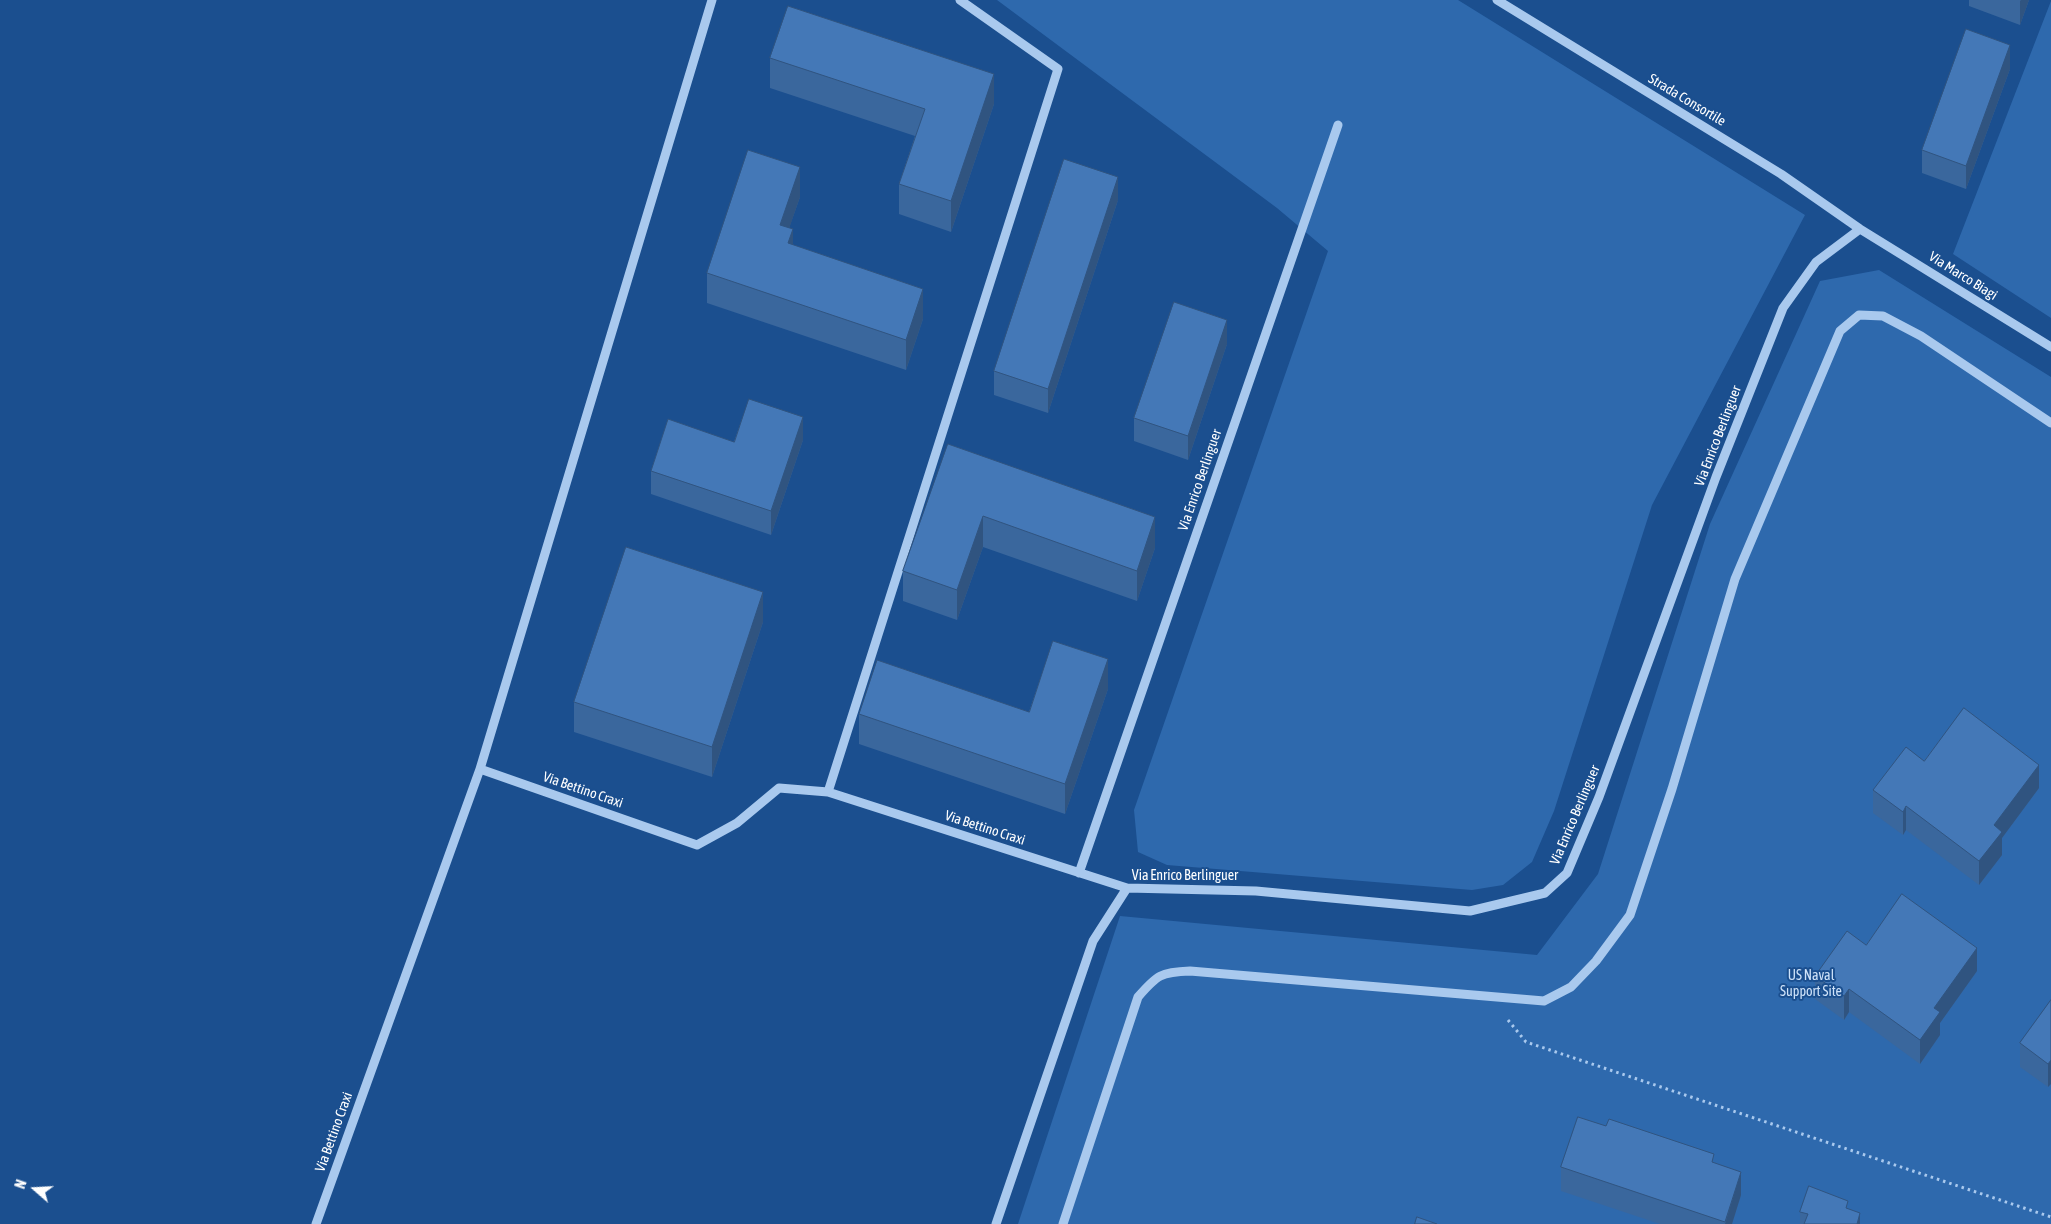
<!DOCTYPE html>
<style>
body{margin:0}
#map{position:relative;width:2051px;height:1224px;overflow:hidden;background:#1b4f8f;font-family:"Asap Condensed",sans-serif}
canvas{display:block}
.north{position:absolute;left:10px;top:1164px;width:50px;height:50px;-webkit-text-stroke:4px #1b4f8f;paint-order:stroke;rotate:289deg;font-size:14px;font-weight:700;line-height:20px;text-align:center;color:#fff}
.north::after{content:'';display:block;margin:auto;width:18px;height:22px;background:#fff;clip-path:polygon(50% 0,100% 100%,50% 72%,0 100%)}
</style>
<div id="map">
<canvas width="2051" height="1224"></canvas>
<div class="north">N</div>
</div>
<script>
const ctx = document.querySelector('canvas').getContext('2d');
ctx.lineJoin = 'round';
function paint(path, color) { ctx.fillStyle = color; ctx.fill(path, 'evenodd'); }
function stroke(path, color, width, dash) { ctx.strokeStyle = color; ctx.lineWidth = width; ctx.lineCap = dash ? 'butt' : 'round'; ctx.setLineDash(dash || []); ctx.stroke(path); }
function label(font, color, halo, rows, align = 'center') {
  ctx.font = font + ' "Asap Condensed",sans-serif'; ctx.lineWidth = 4; ctx.setLineDash([]); ctx.textBaseline = 'middle'; ctx.strokeStyle = halo; ctx.fillStyle = color; for (const [text, x, y, turn = 0] of rows) {
    ctx.save(); ctx.translate(x, y); ctx.rotate((+turn || 0) * Math.PI / 180); ctx.textAlign = isNaN(turn) ? turn : align; if (halo) ctx.strokeText(text, 0, 0); ctx.fillText(text, 0, 0); ctx.restore();
  }
}
paint(new Path2D(`
 M997,0H1458L1805,215L1652,505L1554,811L1532,862L1503,885L1472,890L1167,865L1138,852L1134,810L1328,251L1277,208Z
 M2051,1V318L1953,254Z
 M1879,270L2051,377V1224H1018L1120,916L1537,955L1598,874L1710,524L1820,281Z`), '#2e69ad');
stroke(new Path2D(`
 M1508,1020L1526,1042L2051,1217`), '#a9c9ee', 3, [2.5, 4]);
stroke(new Path2D(`
 M1497,0L1781,174L1860,229L2051,347
 M480,769L697,845L737,823L779,788L828,792L1127,888
 M828,792L1058,69L960,0
 M1079,873L1338,125
 M316,1224L480,769L712,0
 M996,1224L1093,941L1127,888L1256,891L1470,911L1545,893L1567,873L1599,797L1716,477L1783,308L1816,262L1860,229
 M1063,1224L1138,997C1157,975 1161,972 1190,971L1544,1001L1571,987L1596,961L1630,915L1672,789L1735,579L1840,331L1859,315L1883,316L1921,336L2051,423`), '#a9c9ee', 9);
paint(new Path2D(`
 M1969,0H2029L2020,25L1969,6Z
 M770,58L994,104L951,232L899,214V184L915,136L770,88Z
 M2010,69L1966,189L1922,173V150Z
 M800,197L789,228L793,245L923,319L906,370L707,303V273Z
 M1118,200L1048,413L994,395V371Z
 M1227,344L1188,460L1134,441V418Z
 M803,440L771,535L651,494V471Z
 M948,444L1155,548L1137,601L983,547L957,620L903,601V571Z
 M763,622L712,777L574,732V702Z
 M1108,689L1065,814L859,744V714L1029,712Z
 M1924,761L2039,788L2002,838V855L1979,885L1906,830L1903,835L1873,813V790Z
 M1866,945L1977,971L1940,1023V1035L1920,1064L1849,1012L1844,1020L1815,999V976Z
 M2051,1000L2048,1087L2020,1067V1043Z
 M1714,1162L1741,1195L1732,1224H1660L1561,1191V1167Z
 M1848,1209L1860,1224H1800V1212Z`), '#3a679d');
paint(new Path2D(`
 M2021,0H2029L2020,25V1Z
 M2010,45V69L1966,189V166Z
 M994,74V104L951,232V201Z
 M800,167V197L780,255V225Z
 M1118,177V200L1048,413V389Z
 M793,229V259L788,243Z
 M923,289V319L906,370V340Z
 M1227,320V344L1188,460V436Z
 M803,417V440L771,535V511Z
 M983,516V547L957,620V590Z
 M1155,517V548L1137,601V571Z
 M763,592V622L712,777V747Z
 M1108,659V689L1065,814V784Z
 M2039,765V788L2002,838V855L1979,885V861L1994,825Z
 M1906,806V830L1903,835V812Z
 M1977,948V971L1940,1023V1035L1920,1064V1040L1934,1008Z
 M1849,989V1012L1844,1020V996Z
 M2051,1060V1084L2048,1087V1064Z
 M1741,1172V1195L1732,1224H1725Z
 M1860,1213V1224H1857Z`), '#305480');
const building = new Path2D(`
 M788,6L994,74L951,201L899,184L925,109L770,58Z
 M1966,29L2010,45L1966,166L1922,150Z
 M748,150L800,167L780,225L793,229L788,243L923,289L906,340L707,273Z
 M1064,159L1118,177L1048,389L994,371Z
 M1174,302L1227,320L1188,436L1134,418Z
 M749,399L803,417L771,511L651,471L668,419L734,442Z
 M948,444L1155,517L1137,571L983,516L957,590L903,571Z
 M626,547L763,592L712,747L574,702Z
 M1053,641L1108,659L1065,784L859,714L877,660L1029,712Z
 M1964,708L2039,765L1994,825L2002,832L1979,861L1906,806L1903,812L1873,790L1906,747L1924,761Z
 M1902,894L1977,948L1934,1008L1940,1012L1920,1040L1849,989L1844,996L1815,976L1847,931L1866,945Z
 M2051,1000V1060L2048,1064L2020,1043Z
 M1578,1117L1606,1126L1609,1119L1714,1154L1712,1162L1741,1172L1725,1222L1561,1167Z
 M1809,1186L1848,1201L1846,1208L1860,1213L1857,1224H1804L1808,1214L1800,1212Z
 M1417,1217L1437,1224H1415Z`);
paint(building, '#4478b7');
stroke(building, '#305480', 1);
label('14px', '#fff', '#1b4f8f', [
 ["Strada Consortile",1687,100,31],
 ["Via Marco Biagi",1963,276,32],
 ["Via Enrico Berlinguer",1718,436,-69],
 ["Via Enrico Berlinguer",1200,480,-71],
 ["Via Bettino Craxi",583,790,19],
 ["Via Enrico Berlinguer",1575,815,-67],
 ["Via Bettino Craxi",985,828,18],
 ["Via Enrico Berlinguer",1185,876],
 ["Via Bettino Craxi",334,1132,-70]
]);
label('14px', '#cfe3fa', '#1b4f8f', [
 ["US Naval",1811,976],
 ["Support Site",1811,992]
]);
</script>
